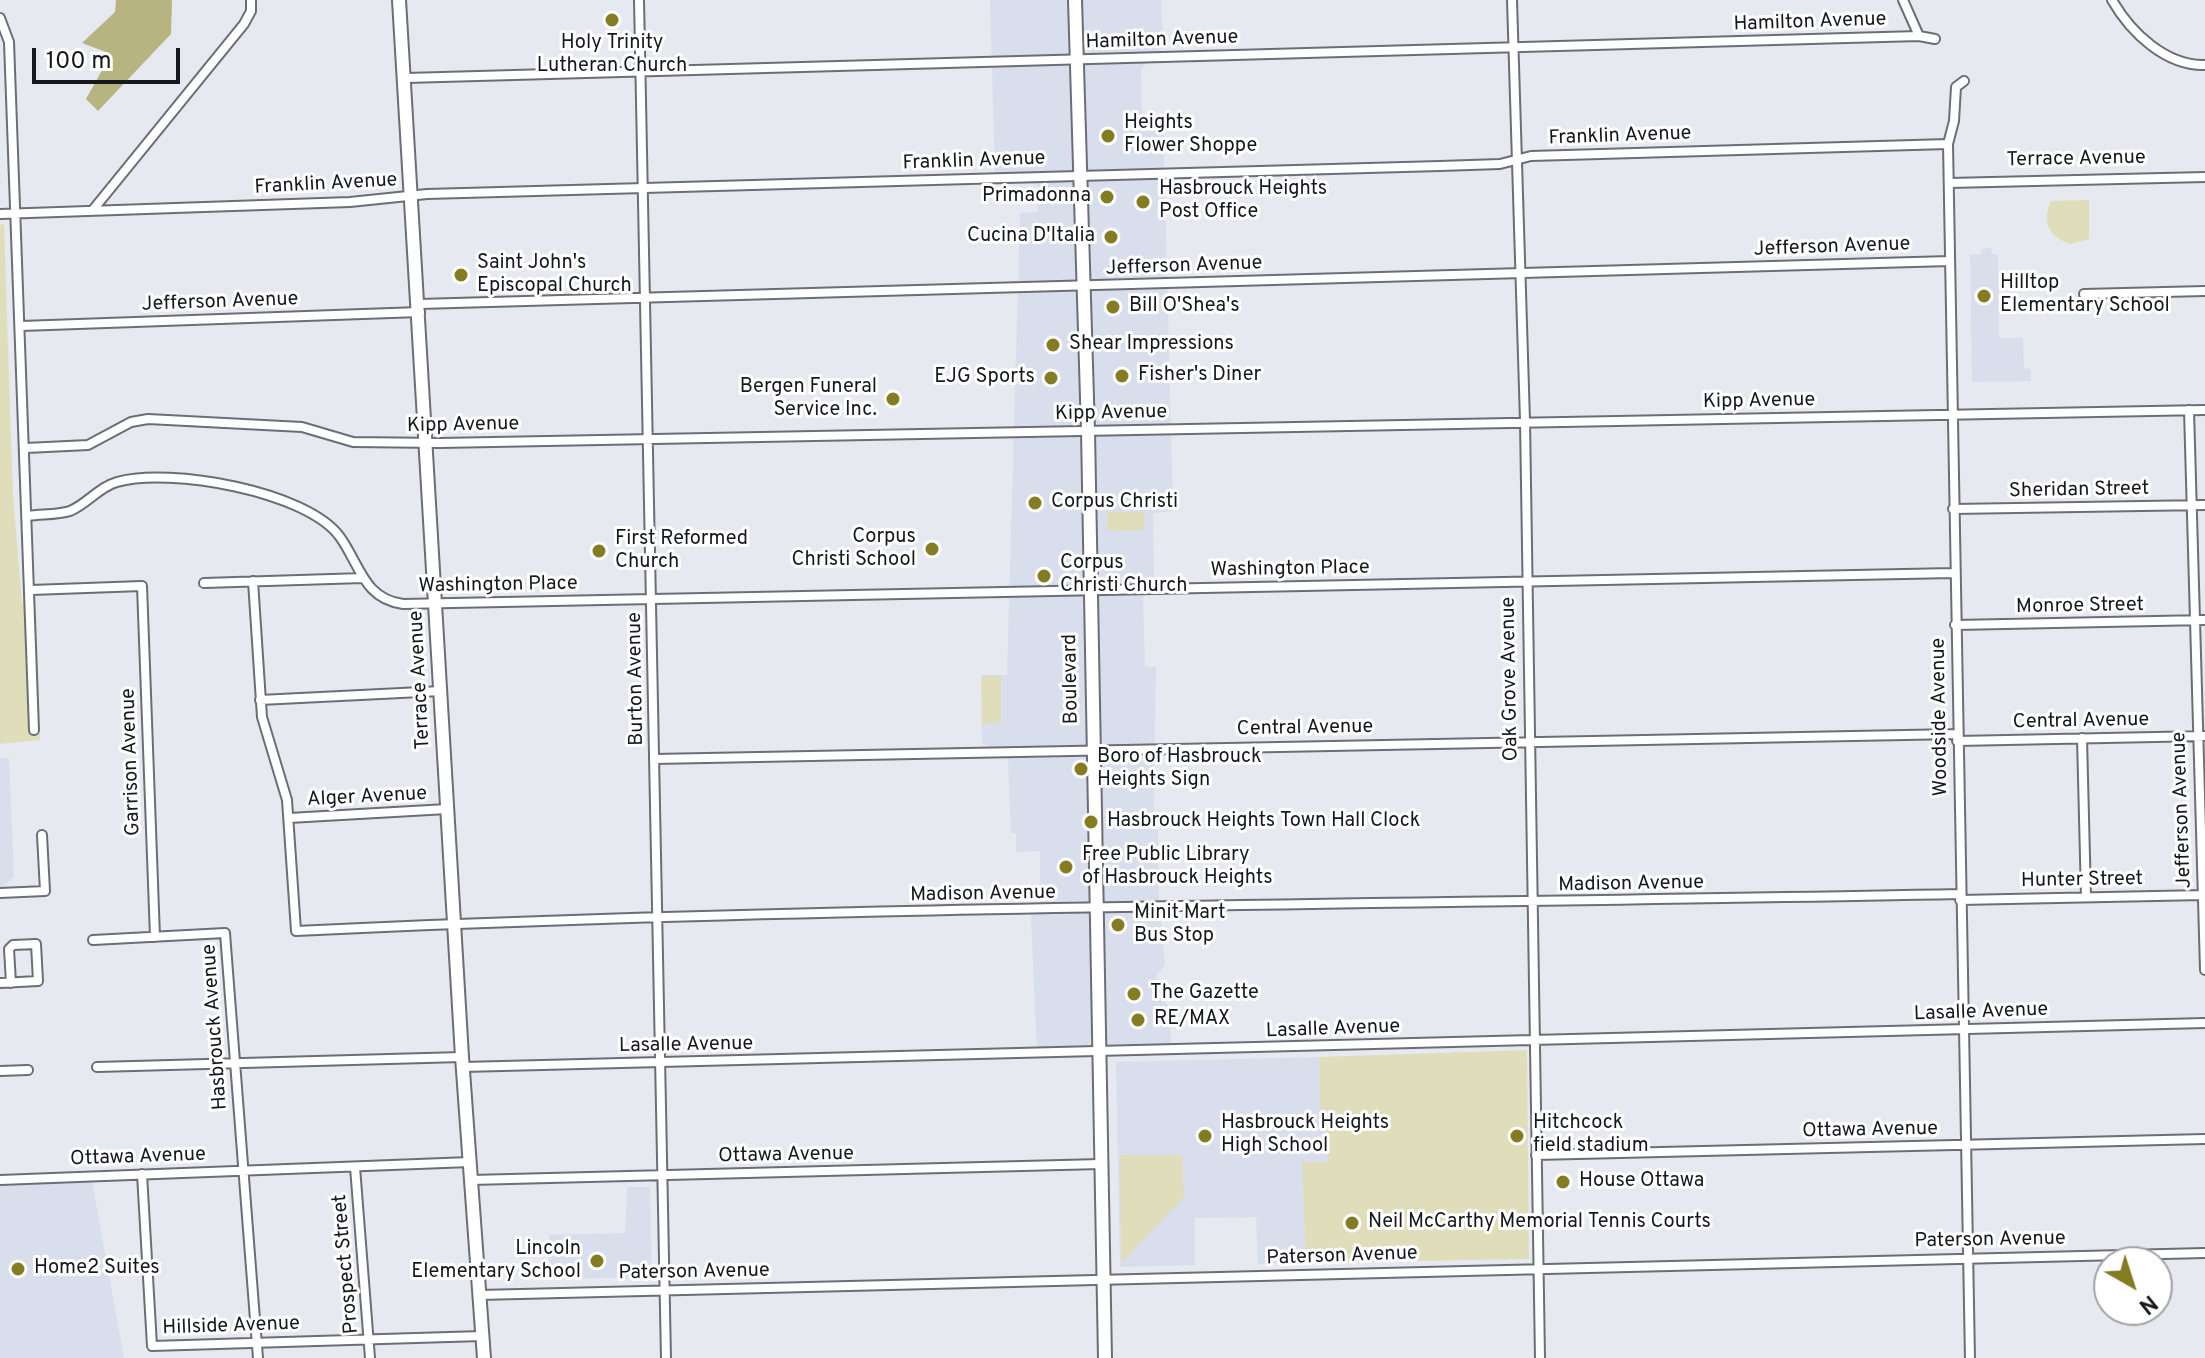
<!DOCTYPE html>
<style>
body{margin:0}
#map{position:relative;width:2205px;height:1358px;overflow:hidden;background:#e6e9f0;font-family:Overpass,sans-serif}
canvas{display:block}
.north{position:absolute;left:2093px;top:1246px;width:80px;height:80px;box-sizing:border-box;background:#fff;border:2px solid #a2a3a4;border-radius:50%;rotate:141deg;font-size:22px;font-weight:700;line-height:32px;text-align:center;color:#17181b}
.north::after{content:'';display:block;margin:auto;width:28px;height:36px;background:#837c22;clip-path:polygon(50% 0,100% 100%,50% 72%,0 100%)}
.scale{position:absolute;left:32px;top:48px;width:148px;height:36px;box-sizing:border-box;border:4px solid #17181b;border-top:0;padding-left:10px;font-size:24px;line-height:28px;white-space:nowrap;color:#17181b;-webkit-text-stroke:6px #fff;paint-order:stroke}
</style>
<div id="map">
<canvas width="2205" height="1358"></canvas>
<div class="north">N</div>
<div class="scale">100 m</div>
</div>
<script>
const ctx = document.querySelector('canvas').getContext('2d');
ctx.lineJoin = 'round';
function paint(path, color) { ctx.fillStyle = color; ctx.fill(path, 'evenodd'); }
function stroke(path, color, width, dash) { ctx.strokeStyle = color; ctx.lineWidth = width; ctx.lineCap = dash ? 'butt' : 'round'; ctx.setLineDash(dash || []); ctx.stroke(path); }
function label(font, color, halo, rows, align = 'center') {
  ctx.font = font + ' Overpass,sans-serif'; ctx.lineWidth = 6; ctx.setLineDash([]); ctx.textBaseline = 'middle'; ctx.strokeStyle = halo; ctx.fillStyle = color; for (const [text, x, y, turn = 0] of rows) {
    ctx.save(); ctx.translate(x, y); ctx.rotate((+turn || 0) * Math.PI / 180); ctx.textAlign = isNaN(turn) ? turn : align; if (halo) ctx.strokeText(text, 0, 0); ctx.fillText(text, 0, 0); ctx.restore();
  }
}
paint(new Path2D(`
 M990,0H1161L1163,47L1141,69L1142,115H1163L1173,511L1153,513L1154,581L1143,598L1145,666L1156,667L1154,810L1158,833L1159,899L1165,965L1156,976L1162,998L1169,1007L1172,1051L1037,1054L1031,918L1040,903V851L1016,852V833H1011L1008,760L982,743L981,675H1007L1020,213L1038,212L1037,185L995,172Z
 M1991,248L1992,254L1998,255L1999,338H2023L2024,368L2031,369V381L1972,382L1970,255L1981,254V249Z
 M0,758H9L14,877L0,888Z
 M1319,1057L1320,1110L1327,1111L1328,1162L1303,1163L1306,1263L1258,1264L1256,1217L1195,1218V1265L1120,1267L1116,1062Z
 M91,1176L124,1358H0V1180Z
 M627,1187H650L652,1277L550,1279L549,1235L625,1233Z`), '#d8deec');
paint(new Path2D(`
 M2089,200V239L2071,244C2049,238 2041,221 2051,201Z
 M4,224L13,496L22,602L36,604L40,740L0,744V225Z
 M1108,512H1144V530L1108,531Z
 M981,676H1001V723L982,724Z
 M1527,1050L1529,1259L1306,1263L1302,1162H1328L1327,1111H1320L1319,1057Z
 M1120,1155H1182L1184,1197L1121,1263Z`), '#e0deba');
paint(new Path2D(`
 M116,0H172L171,34L98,111L86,99L111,54L82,43L115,12Z`), '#b7b482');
const street = new Path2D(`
 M639,0L666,1358
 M1512,0L1525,421L1540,1358
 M1903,0L1919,36
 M2112,0C2131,33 2166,66 2205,65
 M0,18L9,42L34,730
 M406,78L1919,36L1935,39
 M1964,81L1956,87L1954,121L1948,144L1970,1358
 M1949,183L2205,177
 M92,211L244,24L251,11V0
 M0,214L350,202L427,194L1440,166L1500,164L1531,156L1948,144
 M2084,294L2205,291
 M419,304L1950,261
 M21,326L420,312
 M2189,410L2205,970
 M26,448L88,445L131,422L148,419L302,427L353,442L440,443L2205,410
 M1953,509L2205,505
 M28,516C42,514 57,515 70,511C87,504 99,487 117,482C169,467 307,491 340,537C360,565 364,599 403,604L1954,573
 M253,581L262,717L287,800L296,931C850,905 1405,905 1960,894
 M204,583L363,578
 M31,590L142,586L155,937
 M1955,625L2205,620
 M260,700L441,691
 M2082,738L2086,897
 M1957,741L2205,736
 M654,759L1957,734
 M289,818L447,809
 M0,893L45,891L42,835
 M1960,900L2204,895
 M93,940L225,933L258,1358
 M0,983L38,981L36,944L13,945L9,949L11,983
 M97,1067L462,1057
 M463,1067L2205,1023
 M0,1071L28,1070
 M1536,1155L2205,1139
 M355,1167L370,1358
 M142,1174L152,1346L482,1336
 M0,1180L470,1162
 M471,1180L1101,1164
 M479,1295L2205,1253`);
const secondary = new Path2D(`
 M399,0L462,1057L484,1358
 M1075,0L1088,431L1105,1358`);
stroke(street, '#6b6e74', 12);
stroke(secondary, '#6b6e74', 16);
stroke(street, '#fff', 8);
stroke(secondary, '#fff', 12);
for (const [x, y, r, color] of [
 [612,20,8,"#837c22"],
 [1108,136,8,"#837c22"],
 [1107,197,8,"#837c22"],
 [1143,202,8,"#837c22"],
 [1111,237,8,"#837c22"],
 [461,275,8,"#837c22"],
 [1984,296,8,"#837c22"],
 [1113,307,8,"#837c22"],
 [1053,345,8,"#837c22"],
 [1122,376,8,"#837c22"],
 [1051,378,8,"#837c22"],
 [893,399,8,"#837c22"],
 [1035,503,8,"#837c22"],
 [932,549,8,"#837c22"],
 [599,551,8,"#837c22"],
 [1044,576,8,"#837c22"],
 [1081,769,8,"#837c22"],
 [1091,822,8,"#837c22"],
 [1066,867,8,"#837c22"],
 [1118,925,8,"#837c22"],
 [1134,994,8,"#837c22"],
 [1138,1020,8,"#837c22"],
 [1205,1136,8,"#837c22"],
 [1517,1136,8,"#837c22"],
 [1563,1182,8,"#837c22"],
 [1352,1223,8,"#837c22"],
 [597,1261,8,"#837c22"],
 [18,1269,8,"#837c22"]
]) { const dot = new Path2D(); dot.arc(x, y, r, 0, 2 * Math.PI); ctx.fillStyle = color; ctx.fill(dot); stroke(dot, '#fff', 3); }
label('20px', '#17181b', '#fff', [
 ["Hamilton Avenue",1810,23,-2],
 ["Hamilton Avenue",1162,41,-2],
 ["Franklin Avenue",1620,137,-2],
 ["Terrace Avenue",2076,160,-1],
 ["Franklin Avenue",974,162,-2],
 ["Franklin Avenue",326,185,-3],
 ["Jefferson Avenue",1832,248,-2],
 ["Jefferson Avenue",1184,267,-2],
 ["Jefferson Avenue",220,303,-2],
 ["Kipp Avenue",1759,402,-1],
 ["Kipp Avenue",1111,414,-1],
 ["Kipp Avenue",463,426,-1],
 ["Sheridan Street",2079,491,-1],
 ["Washington Place",1290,570,-1],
 ["Washington Place",498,586,-1],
 ["Monroe Street",2080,607,-1],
 ["Burton Avenue",637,679,-91],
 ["Boulevard",1072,679,-91],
 ["Oak Grove Avenue",1511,679,-91],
 ["Terrace Avenue",421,680,-93],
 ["Woodside Avenue",1941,717,-91],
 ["Central Avenue",2081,722,-1],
 ["Central Avenue",1305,729,-1],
 ["Garrison Avenue",132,762,-92],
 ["Alger Avenue",367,798,-3],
 ["Jefferson Avenue",2183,810,-92],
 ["Hunter Street",2082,881,-1],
 ["Madison Avenue",1631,885,-1],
 ["Madison Avenue",983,895,-1],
 ["Lasalle Avenue",1981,1013,-2],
 ["Hasbrouck Avenue",216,1027,-94],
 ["Lasalle Avenue",1333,1030,-2],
 ["Lasalle Avenue",686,1046,-1],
 ["Ottawa Avenue",1870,1131,-1],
 ["Ottawa Avenue",786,1156,-1],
 ["Ottawa Avenue",138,1158,-2],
 ["Paterson Avenue",1990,1241,-1],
 ["Paterson Avenue",1342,1257,-2],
 ["Prospect Street",347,1264,-95],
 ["Paterson Avenue",694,1273,-1],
 ["Hillside Avenue",231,1327,-2]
]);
label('20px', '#17181b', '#fff', [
 ["Holy Trinity",612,44,"center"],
 ["Lutheran Church",612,67,"center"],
 ["Heights",1124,124],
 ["Flower Shoppe",1124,147],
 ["Hasbrouck Heights",1159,190],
 ["Post Office",1159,213],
 ["Primadonna",1091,197,"right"],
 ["Cucina D'Italia",1095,237,"right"],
 ["Saint John's",477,264],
 ["Episcopal Church",477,287],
 ["Hilltop",2000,284],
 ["Elementary School",2000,307],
 ["Bill O'Shea's",1129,307],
 ["Shear Impressions",1069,345],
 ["Fisher's Diner",1138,376],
 ["EJG Sports",1035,378,"right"],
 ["Bergen Funeral",877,388,"right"],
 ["Service Inc.",877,411,"right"],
 ["Corpus Christi",1051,503],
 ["Corpus",916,538,"right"],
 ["Christi School",916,561,"right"],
 ["First Reformed",615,540],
 ["Church",615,563],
 ["Corpus",1060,564],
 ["Christi Church",1060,587],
 ["Boro of Hasbrouck",1097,758],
 ["Heights Sign",1097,781],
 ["Hasbrouck Heights Town Hall Clock",1107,822],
 ["Free Public Library",1082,856],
 ["of Hasbrouck Heights",1082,879],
 ["Minit Mart",1134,914],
 ["Bus Stop",1134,937],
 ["The Gazette",1150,994],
 ["RE/MAX",1154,1020],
 ["Hasbrouck Heights",1221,1124],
 ["High School",1221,1147],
 ["Hitchcock",1533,1124],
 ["field stadium",1533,1147],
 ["House Ottawa",1579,1182],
 ["Neil McCarthy Memorial Tennis Courts",1368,1223],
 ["Lincoln",581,1250,"right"],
 ["Elementary School",581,1273,"right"],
 ["Home2 Suites",34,1269]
], 'left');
</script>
